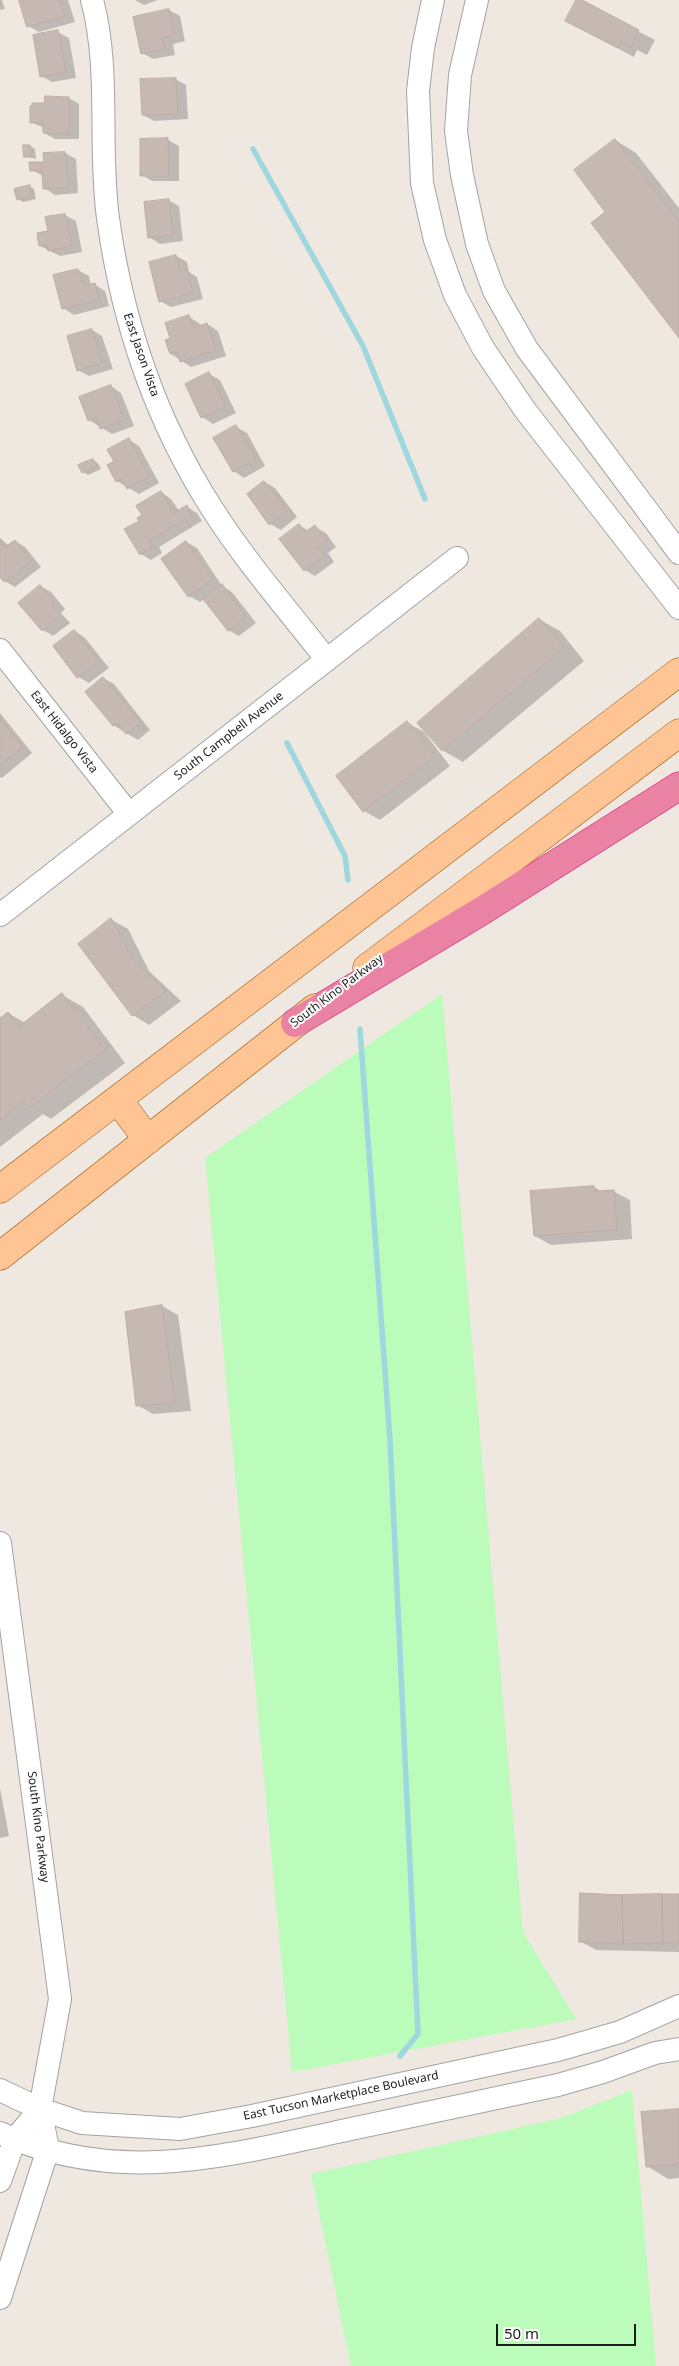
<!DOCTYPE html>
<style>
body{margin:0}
#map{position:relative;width:679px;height:2366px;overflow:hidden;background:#eee8e1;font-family:"Noto Sans",sans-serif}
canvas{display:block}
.scale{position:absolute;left:496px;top:2324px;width:140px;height:22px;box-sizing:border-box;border:2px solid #1c1c1c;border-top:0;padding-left:6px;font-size:15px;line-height:18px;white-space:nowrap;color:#1c1c1c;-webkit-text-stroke:4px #fff;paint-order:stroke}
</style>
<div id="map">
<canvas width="679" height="2366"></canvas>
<div class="scale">50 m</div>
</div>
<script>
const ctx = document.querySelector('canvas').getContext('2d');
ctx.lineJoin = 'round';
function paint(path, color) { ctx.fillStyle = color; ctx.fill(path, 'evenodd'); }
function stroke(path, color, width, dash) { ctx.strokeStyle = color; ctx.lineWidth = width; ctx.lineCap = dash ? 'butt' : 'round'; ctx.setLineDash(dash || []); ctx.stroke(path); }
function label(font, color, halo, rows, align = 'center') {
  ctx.font = font + ' "Noto Sans",sans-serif'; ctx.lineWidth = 4; ctx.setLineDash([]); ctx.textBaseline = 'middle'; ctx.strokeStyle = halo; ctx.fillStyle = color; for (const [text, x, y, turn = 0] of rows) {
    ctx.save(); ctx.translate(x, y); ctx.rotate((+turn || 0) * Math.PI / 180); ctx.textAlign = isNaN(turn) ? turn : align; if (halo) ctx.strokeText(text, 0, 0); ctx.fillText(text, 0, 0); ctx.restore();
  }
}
paint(new Path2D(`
 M442,994L523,1932L576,2019L292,2072L205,1158Z
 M632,2090L656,2366H351L311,2174L561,2118Z`), '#bcfcba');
paint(new Path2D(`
 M0,0H2L5,9L0,10Z
 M20,0H68L75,22L39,32L28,26Z
 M135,0H158L144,5Z
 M577,0L655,40L647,55L637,50L634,57L583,30Z
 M169,10L180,16L185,41L173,44L175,55L153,59L142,53Z
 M58,32L69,38L76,78L52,82L41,76Z
 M175,79L186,85L188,119L154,121L143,115Z
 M69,98L79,104V139H55L44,133V128L31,122L46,105Z
 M141,140H168L179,146V181H152L142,175Z
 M615,140L636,153L679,208V336Z
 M30,146L35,149L36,159L25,156Z
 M65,153L76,159L78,193L55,195L44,188V176L31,170Z
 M29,186L34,189L36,199L23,202L18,199Z
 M168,200L179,206L183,241L160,244L149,237Z
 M65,215L76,221L82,252L60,256L40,246Z
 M176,256L187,262L189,272L197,277L203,299L171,307L160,301Z
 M78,270L89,276L91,285L94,284L105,291L109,306L74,315L63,308Z
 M189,317L199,323L201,327L207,324L218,331L226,356L191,367L171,354L172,339Z
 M92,330L102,336L113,369L89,376L78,370Z
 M209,374L220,380L236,413L213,424L202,417Z
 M111,386L121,393L134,426L112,434L89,420Z
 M236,427L247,433L265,466L244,478L234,471Z
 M129,440L139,446L159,483L139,494L117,481L116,462Z
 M93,460L98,463L101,469L88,475L83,472Z
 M265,482L275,488L297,517L281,530L270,524Z
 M161,492L171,499L179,511L187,507L197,513L202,521L159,547L162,553L151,560L141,554L140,521Z
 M299,525L309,531L315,527L326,533L336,547L328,553L334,562L315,576L305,570Z
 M0,538L9,546L15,541L25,547L41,567L15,587L5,581L0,575Z
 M186,542L197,548L222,586L232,592L256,623L239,636L228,630L204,599L200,602L189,596Z
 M40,586L51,592L65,609L61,613L70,623L53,636L43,630Z
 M539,619L560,631L584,661L463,762L442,750Z
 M75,631L85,638L109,668L89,683L78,677Z
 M103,678L114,684L150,730L138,740L113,725Z
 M0,713L32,753L2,778L0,777Z
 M408,723L424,732L450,766L380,820L364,811Z
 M112,920L128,929L149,971L181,1001L149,1025L133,1015L80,944Z
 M62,995L83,1007L125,1063L51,1119L43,1114L0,1147V1020L8,1013L25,1023Z
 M594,1187L602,1192L613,1191L630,1200L632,1239L551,1245L535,1236Z
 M162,1306L178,1315L191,1411L153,1414L137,1405Z
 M0,1788L9,1836L0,1838Z
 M581,1894L679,1895V1952L596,1950L580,1941Z
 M679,2110V2178L668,2179L647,2166Z`), '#0003');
stroke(new Path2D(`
 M253,149L363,346L425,499
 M287,743L345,856L348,880
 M360,1029L390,1440L418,2034L400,2056`), '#9ed7de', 5.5);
const building = new Path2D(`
 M19,0H60L65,16L27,27Z
 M576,0H582L639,30L631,47L621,42L618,48L565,21Z
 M169,9L175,35L163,38L165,49L141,54L133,17Z
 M58,30L66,72L40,77L33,35Z
 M176,78L178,114L142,115L140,79Z
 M45,96L69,97V134L43,133V123H30V106H32V103H44Z
 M168,138L169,176H140V139Z
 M615,139L679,222V338L591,223L605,212L574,170Z
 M23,145H30L31,157H24Z
 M65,152L68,188L43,189L42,170L30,171L29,162H44L43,153Z
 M30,185L32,197L17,200L14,189Z
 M169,199L173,235L148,238L144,202Z
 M65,214L72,246L48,251L47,245L39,246L37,233L48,231L45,217Z
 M176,255L180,271L187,269L193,293L159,302L149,262Z
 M78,269L83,286L95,283L99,300L62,309L53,275Z
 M189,315L193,328L207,323L216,350L180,362L177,352L170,354L165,340L170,338L165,323Z
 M92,329L102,363L77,371L67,336Z
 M209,372L226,406L201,418L185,384Z
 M111,385L124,420L100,429L96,418L88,421L79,397Z
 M236,425L256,459L233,472L213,438Z
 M129,438L149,477L127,489L122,479L116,482L107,465L114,461L107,450Z
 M93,459L97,466L82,473L78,465Z
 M264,481L287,510L269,525L247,494Z
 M161,491L174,513L187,505L192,515L149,541L152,547L140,555L124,529L139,521L137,518L142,515L136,506Z
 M299,524L305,532L315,525L327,541L318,547L324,556L304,571L279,539Z
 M0,540L5,547L15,540L31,561L4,582L0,577Z
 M186,541L213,579L188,597L161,559Z
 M222,584L246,617L228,631L203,599Z
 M40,585L55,603L51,606L60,616L42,631L18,603Z
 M539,618L564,648L442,751L417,723Z
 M74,630L99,661L77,678L53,646Z
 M103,677L141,723L126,734L117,723L113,726L85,692Z
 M0,719L23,747L0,765Z
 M407,721L435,756L363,812L336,776Z
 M111,918L133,960L166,991L132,1016L78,944Z
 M62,993L105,1050L30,1108L24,1101L0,1120V1018L8,1012L19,1026Z
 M594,1186L595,1191L614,1190L617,1230L534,1236L530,1191Z
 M162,1305L175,1403L136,1406L125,1312Z
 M580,1893L622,1895L623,1944L579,1942Z
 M662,1894L663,1943L623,1944L622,1895Z
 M662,1894H679V1943H663Z
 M679,2109V2164L646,2167L641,2112Z`);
paint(building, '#c6b9b4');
stroke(building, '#c0aca2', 1);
const minor = new Path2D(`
 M92,0C111,71 98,145 108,218C122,320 155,419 211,507C245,561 288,610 327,660
 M433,0L423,48L418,91L422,183L435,240L455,295L483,348L525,410L679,608
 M477,0L460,75L456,131L462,175L477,244L494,291L527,349L679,553
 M0,650L129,814
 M0,915L457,558
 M0,1543L60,1999L40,2109L48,2149L0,2298
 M0,2090L40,2109L82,2123L180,2129L252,2116L558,2050L620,2032L679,2006
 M0,2133C119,2187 230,2155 351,2129C420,2114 489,2099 558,2085L603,2072L655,2053L679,2049
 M0,2181L15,2139L40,2109`);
const primary = new Path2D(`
 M367,968L679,733
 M118,1100L148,1140
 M0,1189L679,672
 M0,1256L315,1008`);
const motorway = new Path2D(`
 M295,1023L480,912L679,786`);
stroke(minor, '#a3a3a3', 24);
stroke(primary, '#935100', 29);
stroke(motorway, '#de1b75', 29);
stroke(minor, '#fff', 22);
stroke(primary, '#ffc494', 28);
stroke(motorway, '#ea83a3', 28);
label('12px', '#1c1c1c', '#fff', [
 ["East Jason Vista",141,355,71],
 ["East Hidalgo Vista",64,732,52],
 ["South Campbell Avenue",229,736,-38],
 ["South Kino Parkway",337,991,-37],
 ["South Kino Parkway",38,1827,83],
 ["East Tucson Marketplace Boulevard",341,2096,-12]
]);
</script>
